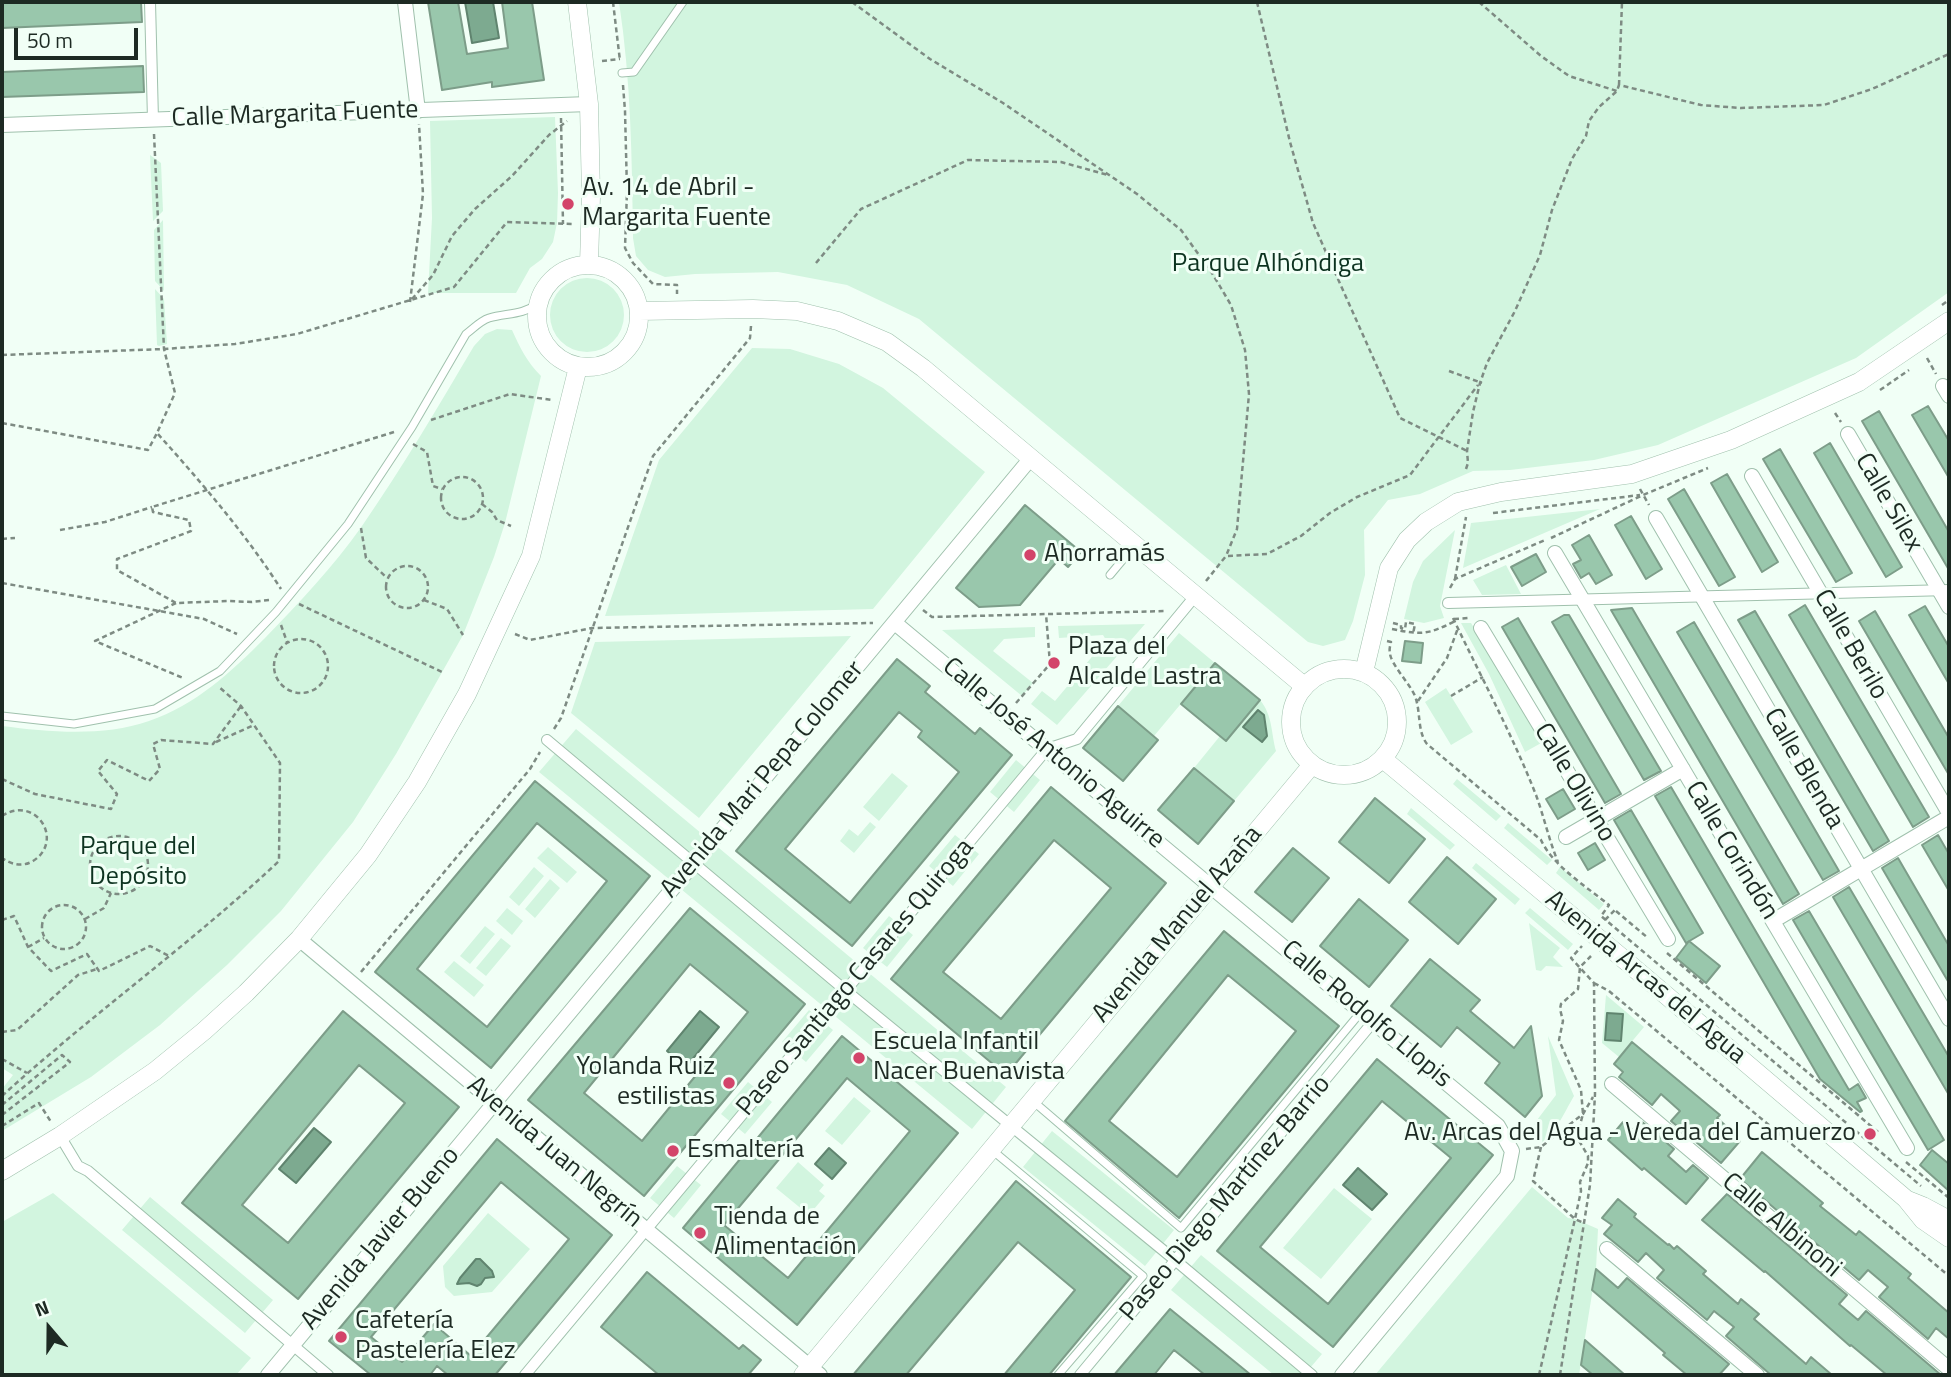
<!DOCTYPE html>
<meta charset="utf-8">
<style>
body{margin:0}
#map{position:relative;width:1951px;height:1377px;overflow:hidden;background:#f1fff6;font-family:"Titillium Web",sans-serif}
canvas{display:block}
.frame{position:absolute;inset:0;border:4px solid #1d2a23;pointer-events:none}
.north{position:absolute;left:14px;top:1293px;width:70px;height:70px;-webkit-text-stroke:5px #f1fff6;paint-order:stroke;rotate:340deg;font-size:19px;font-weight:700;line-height:28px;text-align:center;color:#1d2a23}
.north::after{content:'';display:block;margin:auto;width:24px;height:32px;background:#1d2a23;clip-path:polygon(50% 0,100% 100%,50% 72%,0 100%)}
.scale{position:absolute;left:14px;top:28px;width:124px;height:32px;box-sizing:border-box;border:4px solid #1d2a23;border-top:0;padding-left:9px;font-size:21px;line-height:24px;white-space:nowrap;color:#1d2a23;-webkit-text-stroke:5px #f1fff6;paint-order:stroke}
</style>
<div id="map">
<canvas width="1951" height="1377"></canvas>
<div class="frame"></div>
<div class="north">N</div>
<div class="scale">50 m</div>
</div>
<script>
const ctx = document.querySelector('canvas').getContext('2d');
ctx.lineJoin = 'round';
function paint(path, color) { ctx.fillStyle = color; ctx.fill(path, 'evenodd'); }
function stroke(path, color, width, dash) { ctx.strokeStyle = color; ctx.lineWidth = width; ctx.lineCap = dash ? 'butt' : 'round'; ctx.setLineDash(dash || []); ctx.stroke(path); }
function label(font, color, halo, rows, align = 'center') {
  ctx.font = font + ' "Titillium Web",sans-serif'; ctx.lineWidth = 6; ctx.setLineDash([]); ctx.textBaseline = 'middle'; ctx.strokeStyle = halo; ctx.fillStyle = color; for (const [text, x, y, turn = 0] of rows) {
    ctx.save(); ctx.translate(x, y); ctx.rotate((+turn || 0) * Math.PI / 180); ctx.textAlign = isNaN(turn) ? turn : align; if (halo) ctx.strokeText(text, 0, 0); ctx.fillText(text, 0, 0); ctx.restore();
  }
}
paint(new Path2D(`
 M619,2H1949V292L1856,358L1658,445L1594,460L1510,470L1473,471L1420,494L1388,500L1364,530L1365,575L1353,621L1345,640L1323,646L1308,642L919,319L847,285L778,272L695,274L665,277L648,270L636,256L633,238C632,159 631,80 619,2Z
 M555,117L558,193L557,223L553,242L542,259L530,268L516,293H428L432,218L430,121Z
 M150,155L161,163L163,211L153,221Z
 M163,220L164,291L155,281L154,230Z
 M550 315a37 37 0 1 1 74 0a37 37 0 1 1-74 0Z
 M155,289L164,299L167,344L159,346L157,345Z
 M497,329L512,330C520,348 527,362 541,376L505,523L494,557L463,635L396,754L353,822L281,911L227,965L160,1025L91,1077L2,1131V1089L13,1075L2,1068V726C49,732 103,737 149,721C196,705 231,672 265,638C299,603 333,567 362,526C402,468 438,407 474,346L485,334Z
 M752,348L790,349L839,364L883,388L985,472L873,609L605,616L659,460Z
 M1600,509L1463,568L1471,523Z
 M1455,530L1440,606L1444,618L1424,623L1404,619L1413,582L1423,561Z
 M1506,565L1521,594L1482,595L1473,580Z
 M1461,623H1471L1543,742L1525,752L1489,674Z
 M1145,624L1057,725L1031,704L1042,691L1055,701L1106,640L1103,635L1059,638L1058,626Z
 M1035,627V637L1004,639L993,651L1033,683L1022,696L942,630Z
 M1179,633L1215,663L1154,736L1118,706Z
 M851,636L699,818L571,713L595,642Z
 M1446,688L1473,732L1451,745L1425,702Z
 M1260,700C1273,716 1271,733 1276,751L1234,801L1194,768L1220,736L1227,740Z
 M576,729L1006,1087L972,1129L539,772Z
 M1016,760L1040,780L1014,812L990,792Z
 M892,773L908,786L879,821L863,807Z
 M1457,779L1501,816L1496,821L1453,784Z
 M1411,808L1455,845L1450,850L1407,814Z
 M870,822L876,827L854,853L840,841L849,829L858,836Z
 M1508,823L1552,860L1547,865L1504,828Z
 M955,835L979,854L953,886L929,866Z
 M548,847L577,872L567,883L537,858Z
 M1476,863L1520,899L1515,905L1472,868Z
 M534,867L544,876L519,906L509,897Z
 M1560,867L1604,904L1599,910L1556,873Z
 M550,879L560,888L535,918L525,909Z
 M507,908L523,921L512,935L496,921Z
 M1530,908L1573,944L1568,950L1525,913Z
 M889,916L913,935L887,967L863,948Z
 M1529,923L1560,948L1553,957L1563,967L1546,966L1541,971L1536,970Z
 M485,926L495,934L470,964L460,956Z
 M501,938L511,946L486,976L476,968Z
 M454,961L484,985L474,997L444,972Z
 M1606,995L1644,1027L1619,1057L1602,1043Z
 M809,1010L833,1030L806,1062L782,1042Z
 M1548,1036L1574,1096C1565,1111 1556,1133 1542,1142L1534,1124L1556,1095Z
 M748,1082L772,1102L745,1134L721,1114Z
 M854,1097L871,1111L842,1145L825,1131Z
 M1052,1131L1174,1230L1145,1266L1023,1167Z
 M798,1162L824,1185L819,1191L825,1196L809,1215L776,1188Z
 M677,1166L701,1185L674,1218L650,1198Z
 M1532,1187L1568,1218L1575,1219L1598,1229L1596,1269L1579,1375H1375Z
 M1334,1188L1372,1219L1321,1279L1283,1248Z
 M53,1193L251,1358L236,1375H2V1222Z
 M150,1197L273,1300L245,1333L122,1230Z
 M488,1213L530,1249L492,1292L454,1296L445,1287L443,1266Z
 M1201,1255L1322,1354L1304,1375H1274L1171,1290Z`), '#d2f5df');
const water = new Path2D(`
 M465,2H493L499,38L472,43Z
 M1258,710L1264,715L1267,736L1262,742L1243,727Z
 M700,1011L719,1027L686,1067L667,1051Z
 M1607,1013L1623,1014L1621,1041L1605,1040Z
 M314,1128L331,1142L296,1183L279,1169Z
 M829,1148L846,1163L832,1179L815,1164Z
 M1358,1168L1387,1194L1372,1210L1343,1185Z
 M476,1259H480L492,1271L494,1277L485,1278L481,1284L477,1286L469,1283L457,1284L460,1278Z`);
paint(water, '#7daa90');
stroke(water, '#60846f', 2);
const building = new Path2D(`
 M2,2H141L142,22L2,28Z
 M428,2H458L467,54L508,48L502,2H532L544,80L492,87V82L442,90Z
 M143,66L144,92L2,97V72Z
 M1928,406L1949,441V478L1912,415Z
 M1879,411L1949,532V570L1862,421Z
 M1830,443L1902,567L1886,577L1814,453Z
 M1780,449L1852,573L1836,582L1763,459Z
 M1727,474L1778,562L1762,572L1711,483Z
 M1684,489L1735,577L1719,586L1668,499Z
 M1025,505L1081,552L1068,567L1059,559L1020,605L979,607L956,588Z
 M1631,516L1662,569L1646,579L1615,525Z
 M1589,535L1612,575L1596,584L1589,573L1581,578L1573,564L1581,560L1572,545Z
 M1536,554L1546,572L1522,586L1511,567Z
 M1805,605L1929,817L1913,827L1789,615Z
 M1925,606L1949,647V684L1909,615Z
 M1632,608L1799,894L1783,904L1611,610Z
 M1755,611L1889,841L1873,851L1738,620Z
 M1875,611L1949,738V775L1859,621Z
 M1564,615H1569L1661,771L1644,780L1552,622Z
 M1518,618L1621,794L1605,803L1502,627Z
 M1694,622L1839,871L1823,880L1677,632Z
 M1405,641L1423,643L1421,663L1402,661Z
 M897,659L930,686L925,692L975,734L980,728L1012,755L852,946L736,851ZM899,712L922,731L918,737L959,772L850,903L785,849Z
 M1215,663L1260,700L1226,741L1181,704Z
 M1118,706L1158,740L1123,781L1083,748Z
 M1194,768L1234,801L1198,844L1158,810Z
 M535,781L650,876L491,1068L375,972ZM537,823L607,881L487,1027L417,969Z
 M1051,787L1166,883L1006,1075L891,979ZM1054,840L1111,888L1001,1019L943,972Z
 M1671,787L1849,1090L1858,1084L1866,1098L1857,1102L1862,1111L1860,1112L1820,1079L1655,796Z
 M1563,789L1575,809L1558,819L1546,799Z
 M1375,798L1425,839L1389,883L1339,842Z
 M1631,810L1703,933L1686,943L1614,820Z
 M1938,835L1949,854V891L1922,845Z
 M1595,843L1605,860L1588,870L1578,853Z
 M1293,848L1329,878L1292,922L1255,892Z
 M1447,857L1496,899L1458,944L1409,902Z
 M1898,858L1949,946V983L1882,868Z
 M1849,887L1949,1057V1095L1833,897Z
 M1359,899L1408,940L1369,987L1320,946Z
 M690,908L805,1004L644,1196L528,1100ZM690,964L748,1012L642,1141L584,1093Z
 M1809,911L1944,1140L1928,1150L1793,920Z
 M1224,931L1339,1026L1179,1218L1065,1121ZM1228,975L1296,1031L1177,1177L1109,1121Z
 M1689,941L1720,966L1706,983L1676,958Z
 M1430,959L1480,1000L1470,1011L1514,1048L1531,1026L1542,1096L1525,1117L1485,1083L1500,1063L1457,1027L1441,1047L1391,1006Z
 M343,1011L459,1107L298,1299L182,1203ZM359,1065L405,1103L288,1243L242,1205Z
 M842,1036L958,1133L797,1325L683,1228ZM847,1078L910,1131L788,1278L724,1225Z
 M1632,1042L1720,1115L1717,1118L1726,1126L1724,1129L1740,1141L1721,1163L1671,1121L1680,1111L1670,1102L1661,1094L1652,1105L1619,1077L1623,1072L1614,1064Z
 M1377,1059L1493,1155L1333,1347L1217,1251ZM1382,1101L1451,1158L1328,1304L1260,1247Z
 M1641,1121L1674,1149L1668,1156L1686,1172L1693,1165L1708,1178L1686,1204L1644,1168L1642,1170L1608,1140L1623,1122L1633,1130Z
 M497,1139L612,1235L495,1375H448L437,1366L430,1375H371L329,1341ZM501,1182L569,1239L471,1356L434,1324L402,1362L371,1337Z
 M1932,1150L1949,1164V1191L1920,1165Z
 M1762,1152L1823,1203L1820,1206L1856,1235L1859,1231L1911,1274L1908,1278L1949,1313V1339L1936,1328L1928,1339L1879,1297L1888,1287L1868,1270L1859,1280L1740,1179Z
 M1016,1181L1131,1277L1049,1375H1004L1075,1290L1018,1242L906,1375H853Z
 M1727,1194L1847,1295L1839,1304L1858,1320L1866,1311L1941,1375H1887L1851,1345L1850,1346L1765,1271L1764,1272L1702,1220Z
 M1618,1199L1636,1214L1634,1217L1668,1245L1669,1244L1674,1249L1677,1246L1706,1271L1703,1274L1738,1304L1741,1299L1759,1314L1754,1319L1806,1364L1811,1357L1832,1375H1771L1726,1336L1734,1327L1714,1311L1707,1320L1657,1278L1664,1270L1646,1253L1638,1262L1604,1234L1612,1225L1602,1218Z
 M1596,1269L1618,1288L1627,1278L1729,1364L1719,1375H1687L1663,1355L1665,1353L1592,1290Z
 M647,1272L739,1349L743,1345L761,1360L748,1375H659L601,1327Z
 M1170,1309L1251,1375H1205L1174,1350L1154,1375H1114Z
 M1585,1340L1625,1375H1593L1581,1365Z`);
paint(building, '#99c7ac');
stroke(building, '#7d9d89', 2);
const service = new Path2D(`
 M622,73L634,72L683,2
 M1110,575L1135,545
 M2,716L74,724L155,709L220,671L276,612L348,524L412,427L466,334C474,328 480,321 489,318C506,313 523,315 537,304
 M1034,1102L1181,1228L1361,1012
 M992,1150L1143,1276L1058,1375`);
const pedestrian = new Path2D(`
 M150,2L153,120
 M1448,603L1949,590
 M547,740L845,990L1175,1260L1312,1375
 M60,1136L78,1166L88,1171L328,1375
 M525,1375L1047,749L1077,739L1196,595
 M1080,1375L1373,1022`);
const minor = new Path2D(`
 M405,2L418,111
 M2,125L589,104
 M1943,386L1949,396
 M1848,434L1949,607
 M1752,476L1949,813
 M1656,518L1949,1019
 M1555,553L1907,1148
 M895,623L1498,1126L1512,1151L1507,1176L1342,1375
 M1481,628L1668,939
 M1566,837L1683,769
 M1773,921L1949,817
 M299,939L820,1375
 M1612,1084L1949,1369
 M1607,1249L1757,1375
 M268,1375L1031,458`);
const tertiary = new Path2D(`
 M577,2L589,104L591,196L589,264
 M537 316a51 51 0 1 1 102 0a51 51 0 1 1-102 0Z
 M639,311L753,309L797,311L838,321L887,342L923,368L1304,686
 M1291 722a53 53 0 1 1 106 0a53 53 0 1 1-106 0Z
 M1364,672L1389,568L1407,540L1426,522L1458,502L1501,492L1632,474L1731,440L1859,382L1949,321
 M1383,759L1627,962L1906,1199L1923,1220L1949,1238
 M2,1171L60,1136L155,1071L204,1031L246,993L299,939L368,855L417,782L467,694L531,556L578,367
 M1908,1200L1923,1206L1949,1220
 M803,1375L1311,766`);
stroke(service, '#a0c1ad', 9);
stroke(pedestrian, '#a0c1ad', 12);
stroke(minor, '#a0c1ad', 16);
stroke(tertiary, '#a0c1ad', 19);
stroke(new Path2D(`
 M613,2L620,61
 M852,2L930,59L1003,103L1137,194L1181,230L1212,273L1231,305L1245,350L1249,394L1237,529L1226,556
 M1257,2L1290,142L1313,223L1400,418L1467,451
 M1479,2L1541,56L1569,76L1617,91
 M602,61L620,59
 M623,85L625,111L627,191L625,248L633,263L653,284L677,285V294
 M1619,85L1622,2
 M561,118L563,224
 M154,134L164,349L175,393L157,433C201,482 245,533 281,589
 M607,226L626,227
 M816,263L861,209L968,160L1061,162L1108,175
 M412,299L433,275L452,236L475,209L512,176L549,135L567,121
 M410,302L423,194L419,124
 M1942,305L1949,300
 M2,355L164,349L235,344L297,334L454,287L507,222L572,224
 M1927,358L1936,374
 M1449,371L1482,383
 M1880,390L1909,370
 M1835,413L1841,422
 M431,420L510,394L552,400
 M2,423L148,450L157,433
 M413,444L427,452L433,486L442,489
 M1466,469L1468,463L1467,451L1473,412L1480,383L1487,363L1515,311L1540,255L1552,210L1572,159L1586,136L1589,121L1599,107L1617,91L1619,85L1701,105L1741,108L1824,105L1872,89L1949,54
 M441 498a21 21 0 1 1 42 0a21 21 0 1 1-42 0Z
 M1640,489L1649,505
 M482,504L492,512L497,520L511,526
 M1493,513L1640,495
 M361,528L366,558L387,578
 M60,530L105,522L152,507
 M1551,538L1643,495L1708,468
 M2,539L15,538
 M386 587a21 21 0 1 1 42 0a21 21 0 1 1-42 0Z
 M1455,579L1466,517
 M1206,581L1226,556L1267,554L1301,536L1330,513L1357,497L1410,475L1478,385
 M2,583L204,619L237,634
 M1450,588L1455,579L1545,540
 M269,600L252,602L229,601L176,603L117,570V559L191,531L189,520L153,512L152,507L394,432
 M424,600L447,609L463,635
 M176,603L95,641L183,678
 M299,604L442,672
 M923,610L932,617L1166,611
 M1453,618C1481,677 1512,734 1536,795C1544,817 1549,840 1558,862
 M1454,619L1468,618
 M1393,623L1401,625V628L1405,629L1406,622L1415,624L1413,634
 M281,625L287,642
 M1392,629C1421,635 1428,635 1455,621
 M515,634L530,640L592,628L873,623
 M274 666a27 27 0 1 1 54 0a27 27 0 1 1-54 0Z
 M1387,641L1391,642C1390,646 1389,650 1390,653C1390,663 1410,684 1415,696C1421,712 1417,731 1427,744L1541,840C1553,866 1587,887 1609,905L1601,916L1921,1186
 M1451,696L1483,677
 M1418,701L1447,658L1458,628
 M1016,703L1050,664L1046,614
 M554,729L561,718L653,456L750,338L751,326
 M216,742L254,725
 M2,779L35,794L111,809L117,794L98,771L107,760L149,781L160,769L153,744L161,740L213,744L241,706
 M2,816C36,794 65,841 33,861C23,867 12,865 2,858
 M90 865a29 29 0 1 1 58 0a29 29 0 1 1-58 0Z
 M42 927a22 22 0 1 1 44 0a22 22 0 1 1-44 0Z
 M1616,911L1648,938
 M85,919L104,908L111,893
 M2,920L14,916L28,947L51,971L87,954L99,971L150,946L171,957
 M1605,920L1615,910
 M28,947L44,938
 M1667,953L1878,1132
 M361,972L530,769L540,752
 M1594,983L1609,991L1949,1276
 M2,1032L17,1030L78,975L97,969
 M2,1059L27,1073
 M2,1096C92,1014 191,944 279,861L280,763L241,706L219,687
 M2,1105L62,1055L70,1062L2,1115
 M2,1126L39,1103L51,1122
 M1541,1147L1533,1181L1575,1219L1584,1223
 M1526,1149L1541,1147L1583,1114L1593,1097
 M1906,1162L1949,1198
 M1539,1375L1575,1219L1581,1191L1580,1182L1588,1163V1156L1578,1139V1132L1583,1114L1581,1090L1559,1040L1563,1021L1560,1009L1561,1004L1578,989L1580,967L1591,956
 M1560,1375L1590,1185L1595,1094L1594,983L1571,958L1582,946`), '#7e8b83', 2.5, [5, 3.5]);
stroke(service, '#fff', 7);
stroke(pedestrian, '#fff', 10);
stroke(minor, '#fff', 14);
stroke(tertiary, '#fff', 18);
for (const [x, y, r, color] of [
 [568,204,7,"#d3446a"],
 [1030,555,7,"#d3446a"],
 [1054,663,7,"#d3446a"],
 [859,1058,7,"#d3446a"],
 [729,1083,7,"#d3446a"],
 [1870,1134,7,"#d3446a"],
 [673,1151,7,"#d3446a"],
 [700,1233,7,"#d3446a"],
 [341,1337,7,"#d3446a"]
]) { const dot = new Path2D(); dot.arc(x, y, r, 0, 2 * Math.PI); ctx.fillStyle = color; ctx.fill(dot); stroke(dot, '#f1fff6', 2.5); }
label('26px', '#1d2a23', '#f1fff6', [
 ["Calle Margarita Fuente",295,115,-2],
 ["Calle Silex",1888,503,60],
 ["Calle Berilo",1850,645,60],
 ["Calle José Antonio Aguirre",1053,754,40],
 ["Calle Blenda",1803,769,60],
 ["Avenida Mari Pepa Colomer",763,780,-50],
 ["Calle Olivino",1574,783,59],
 ["Calle Corindón",1731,851,59],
 ["Avenida Manuel Azaña",1178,925,-50],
 ["Paseo Santiago Casares Quiroga",856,978,-50],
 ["Avenida Arcas del Agua",1645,978,40],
 ["Calle Rodolfo Llopis",1366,1015,40],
 ["Avenida Juan Negrín",554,1153,40],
 ["Paseo Diego Martínez Barrio",1226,1199,-50],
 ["Calle Albinoni",1781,1226,40],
 ["Avenida Javier Bueno",381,1239,-50]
]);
label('26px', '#1d2a23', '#f1fff6', [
 ["Av. 14 de Abril -",582,189],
 ["Margarita Fuente",582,219],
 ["Ahorramás",1044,555],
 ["Plaza del",1068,648],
 ["Alcalde Lastra",1068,678],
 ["Escuela Infantil",873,1043],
 ["Nacer Buenavista",873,1073],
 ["Yolanda Ruiz",715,1068,"right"],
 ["estilistas",715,1098,"right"],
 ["Av. Arcas del Agua - Vereda del Camuerzo",1856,1134,"right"],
 ["Esmaltería",687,1151],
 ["Tienda de",714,1218],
 ["Alimentación",714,1248],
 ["Cafetería",355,1322],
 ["Pastelería Elez",355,1352]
], 'left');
label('26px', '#0d3320', '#f1fff6', [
 ["Parque Alhóndiga",1268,265],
 ["Parque del",138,848],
 ["Depósito",138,878]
]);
</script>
